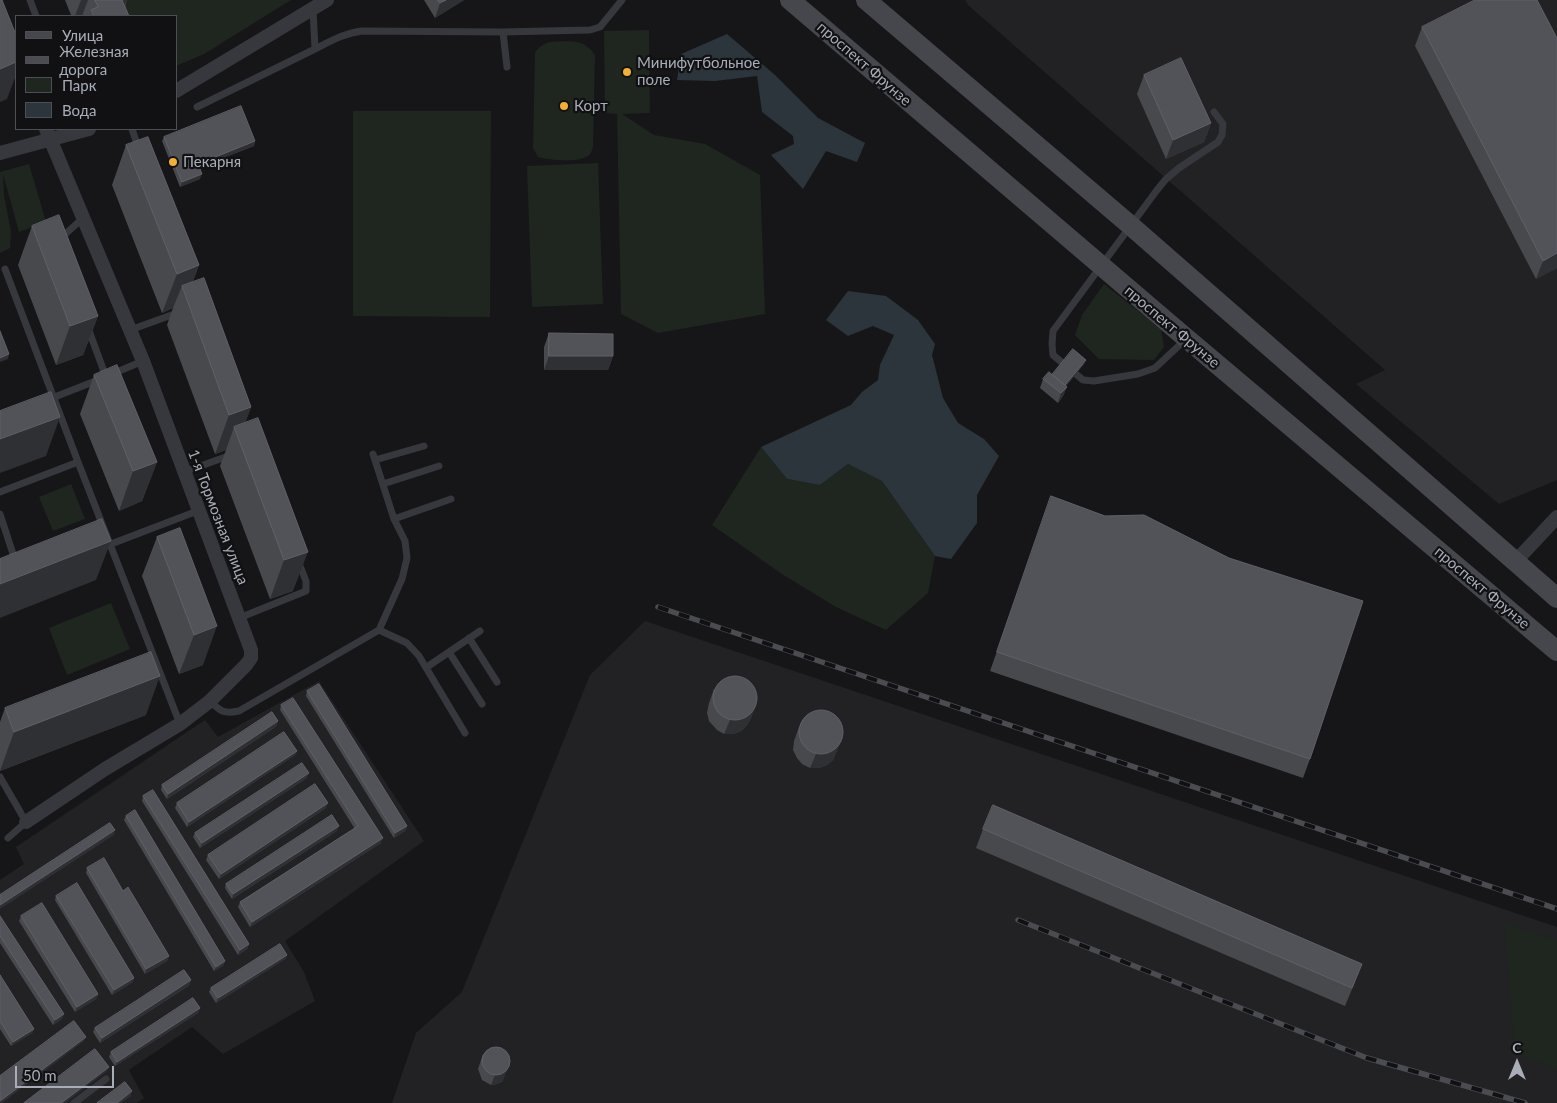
<!DOCTYPE html>
<meta charset="utf-8">
<style>
body{margin:0}
#map{position:relative;width:1557px;height:1103px;overflow:hidden;background:#161618;font-family:Lato,sans-serif}
canvas{display:block}
.legend{position:absolute;left:15px;top:15px;width:162px;height:115px;box-sizing:border-box;background:#111113;border:1px solid #4d4f55;margin:0;padding:6px 9px;list-style:none;font-size:15px;color:#a8adb8}
.legend li{display:flex;align-items:center;gap:10px;height:25px}
.legend b{width:25px;border:1px solid #4d4f55}
.north{position:absolute;left:1492px;top:1038px;width:50px;height:50px;-webkit-text-stroke:4px #111113;paint-order:stroke;rotate:0deg;font-size:14px;font-weight:700;line-height:20px;text-align:center;color:#a8adb8}
.north::after{content:'';display:block;margin:auto;width:18px;height:22px;background:#a8adb8;clip-path:polygon(50% 0,100% 100%,50% 72%,0 100%)}
.scale{position:absolute;left:15px;top:1066px;width:99px;height:22px;box-sizing:border-box;border:2px solid #a8adb8;border-top:0;padding-left:6px;font-size:15px;line-height:18px;white-space:nowrap;color:#a8adb8;-webkit-text-stroke:4px #111113;paint-order:stroke}
</style>
<div id="map">
<canvas width="1557" height="1103"></canvas>
<ul class="legend">
<li><b style="height:6px;background:#45474d"></b>Улица</li>
<li><b style="height:6px;background:#4a4c52"></b>Железная дорога</li>
<li><b style="height:14px;background:#1e261f"></b>Парк</li>
<li><b style="height:14px;background:#2c353c"></b>Вода</li>
</ul>
<div class="north">С</div>
<div class="scale">50 m</div>
</div>
<script>
const ctx = document.querySelector('canvas').getContext('2d');
ctx.lineJoin = 'round';
function paint(path, color) { ctx.fillStyle = color; ctx.fill(path, 'evenodd'); }
function stroke(path, color, width, dash) { ctx.strokeStyle = color; ctx.lineWidth = width; ctx.lineCap = dash ? 'butt' : 'round'; ctx.setLineDash(dash || []); ctx.stroke(path); }
function label(font, color, halo, rows, align = 'center') {
  ctx.font = font + ' Lato,sans-serif'; ctx.lineWidth = 4.5; ctx.setLineDash([]); ctx.textBaseline = 'middle'; ctx.strokeStyle = halo; ctx.fillStyle = color; for (const [text, x, y, turn = 0] of rows) {
    ctx.save(); ctx.translate(x, y); ctx.rotate((+turn || 0) * Math.PI / 180); ctx.textAlign = isNaN(turn) ? turn : align; if (halo) ctx.strokeText(text, 0, 0); ctx.fillText(text, 0, 0); ctx.restore();
  }
}
paint(new Path2D(`
 M965,0H1557V480L1499,504L1356,384L1385,370L968,5Z
 M645,621L1557,927V1103H392L416,1033L462,992L590,675Z
 M319,681L424,841L285,941L304,972L315,1001L223,1054L192,1027L129,1070L144,1098L137,1103H0V880L24,864L16,847L205,720L218,737Z`), '#222225');
paint(new Path2D(`
 M108,0H291L204,54L176,66V16H115Z
 M649,30L650,113L622,114L654,135L705,144L760,175L765,314L658,333L621,314L617,114L605,113L604,31Z
 M549,42C568,42 583,37 595,55L593,147C592,149 592,152 590,154C581,164 549,160 538,157L533,148L535,52L541,46Z
 M353,111H491L490,317L353,316Z
 M598,163L603,304L532,307L527,166Z
 M29,164L46,222L19,232L3,174L4,195L11,232L10,248L0,253V172Z
 M1104,284L1161,329L1164,347L1154,360L1099,359L1075,335L1082,315Z
 M761,447L787,479L820,485L848,464L882,481L935,556L928,593L886,630L836,607L782,574L712,525Z
 M71,484L85,519L53,531L39,497Z
 M111,603L130,649L67,675L49,628Z
 M1505,923L1557,940V1070L1514,1052Z`), '#1e261f');
paint(new Path2D(`
 M727,34L775,75L818,118L865,143L857,162L826,151L803,189L771,155L794,144L793,136L762,112L757,76L715,81L677,80L681,54Z
 M848,291L886,296L918,320L935,344L932,355L943,398L958,423L984,439L999,456L977,495V523L951,559L935,556L882,481L848,464L820,485L787,479L761,447L851,405L862,392L878,380L880,365L894,335L873,326L848,336L826,320Z`), '#2c353c');
stroke(new Path2D(`
 M30,0L36,16
 M503,32L507,67
 M315,49C331,41 345,33 362,31L503,32L590,30L600,27L622,0
 M197,107L315,49L313,9
 M132,129L139,150
 M60,239L83,218
 M5,269L78,462L180,724
 M88,328L106,377
 M130,330L180,312
 M1186,339L1155,368L1138,374L1094,381L1083,380L1053,355L1052,344L1053,331L1157,190L1166,179L1179,168L1218,142L1222,135L1223,124L1214,112
 M112,374L143,361
 M52,398L98,380
 M373,454L394,519L405,541L407,558L402,579L379,630
 M375,460L424,446
 M184,472L231,455
 M383,484L439,466
 M0,492L78,462
 M0,514L16,563
 M394,519L451,499
 M111,544L200,510
 M239,618L306,591V581L298,561
 M469,638L497,682
 M449,652L482,704
 M427,667L480,631
 M210,701C221,712 224,714 239,711L379,630L407,643L419,656L465,733
 M0,777L26,822L8,838
 M74,1103L106,1079`), '#37383d', 7);
stroke(new Path2D(`
 M176,91L327,0
 M0,153L89,129
 M1515,562L1557,517
 M26,822L105,769L180,724L210,701L246,665L251,658V650L143,361L46,129`), '#37383d', 14);
stroke(new Path2D(`
 M790,0L1186,338L1557,651
 M866,0L1130,225L1557,598`), '#45474d', 20);
const rail = new Path2D(`
 M658,607L1557,909
 M1018,920L1367,1058L1525,1103`);
stroke(rail, '#4a4c52', 5.5);
stroke(rail, '#111113', 4, [11]);
paint(new Path2D(`
 M65,0H127L125,7L129,16H71V15Z
 M424,0H464L435,18Z
 M1422,27L1557,268L1536,279L1415,46Z
 M1144,75L1211,123L1204,142L1166,159L1137,94Z
 M164,137L255,141L254,146L199,167L200,179L180,187L162,141Z
 M126,145L199,265L193,281L251,407L245,423L293,591L270,599L220,466L226,450L215,454L167,325L173,308L162,313L112,185Z
 M32,226L98,316L83,355L56,365L18,265Z
 M549,333L613,356L608,370H544V347Z
 M1084,364L1066,386L1067,387L1063,396L1058,403L1040,388L1043,379Z
 M94,375L157,462L142,501L119,511L80,414Z
 M1045,515L1105,516L1310,759L1303,778L990,671Z
 M180,528L203,665L179,674L142,576L157,537Z
 M714,689L756,704L751,718L747,725L741,731L733,734H724L717,730L709,721L707,713L709,703Z
 M307,691L407,826L405,831L394,838L306,696Z
 M281,705L381,843L250,927L238,907L240,902L355,829L280,710Z
 M5,708L146,715L0,771V722Z
 M277,726L167,799L161,790L162,785Z
 M799,727L842,738L833,760L827,765L819,768H810L802,764L797,758L793,750L794,741Z
 M297,751L295,755L187,827L175,808L177,803Z
 M307,778L200,848L193,837L195,833Z
 M143,796L249,944L247,949L238,955L142,801Z
 M326,808L219,879L206,860L208,855Z
 M126,816L225,961L223,966L214,971L124,820Z
 M983,829L1355,982L1345,1006L976,848Z
 M337,831L232,899L225,888L226,884Z
 M87,868L169,956L167,961L145,974L86,873Z
 M56,896L133,982L112,995L55,900Z
 M0,916L62,1019L53,1025L0,943Z
 M21,916L98,994L96,999L75,1012L19,921Z
 M287,955L285,959L216,1003L209,992L211,988Z
 M0,975L34,1029L32,1033L11,1046L0,1029Z
 M190,985L100,1043L93,1032L95,1028Z
 M200,1008L198,1013L115,1066L109,1057L111,1052Z
 M483,1054L503,1081L497,1084L491,1085L482,1080L478,1069Z`), '#47494d');
paint(new Path2D(`
 M81,0H88L82,16H75Z
 M122,0H127L121,16Z
 M446,0H464L435,18L440,3Z
 M16,46V75L7,99L0,102V69Z
 M1211,123L1204,142L1166,159L1173,140Z
 M255,141L254,146L196,169L198,164Z
 M202,174L200,179L180,187L182,182Z
 M1557,253V268L1536,279L1543,261Z
 M199,265L187,299L182,286L173,308L162,313L177,274Z
 M98,316L83,355L56,365L70,326Z
 M9,354L8,359L0,362V358Z
 M549,356H613L608,370H544Z
 M1086,360L1084,364L1060,393L1062,388Z
 M1067,387L1063,396L1058,403L1061,393Z
 M251,407L239,440L234,427L226,450L215,454L229,415Z
 M60,417L46,456L0,473V439Z
 M157,462L142,501L119,511L133,471Z
 M111,541L96,580L0,618V584Z
 M308,552L293,591L270,599L284,560Z
 M217,626L203,665L179,674L194,635Z
 M160,676L146,715L0,771L14,732Z
 M756,704L751,718L747,725L741,731L733,734H724L730,720Z
 M278,721L277,726L167,799L168,794Z
 M842,738L833,760L827,765L819,768H810L816,754Z
 M297,751L295,755L187,827L189,822Z
 M309,773L307,778L200,848L202,843Z
 M328,803L326,808L219,879L221,874Z
 M339,826L337,831L232,899L233,894Z
 M407,826L405,831L394,838L395,833Z
 M115,830L114,835L0,909V905Z
 M383,838L381,843L250,927L252,922Z
 M249,944L247,949L238,955L240,950Z
 M287,955L285,959L216,1003L218,998Z
 M169,956L167,961L145,974L146,969Z
 M225,961L223,966L214,971L216,967Z
 M134,978L133,982L112,995L114,990Z
 M191,980L190,985L100,1043L102,1038Z
 M98,994L96,999L75,1012L77,1007Z
 M200,1008L198,1013L115,1066L117,1062Z
 M64,1014L62,1019L53,1025L55,1020Z
 M34,1029L32,1033L11,1046L13,1042Z
 M86,1037L84,1041L2,1103H0V1101Z
 M510,1062L503,1081L497,1084L491,1085L495,1075Z
 M109,1067L107,1071L65,1103H61Z
 M132,1091L131,1096L121,1103H117Z`), '#2f3033');
const building = new Path2D(`
 M0,0H2L16,35V62L0,69Z
 M95,0H122L129,16H94L91,10L98,7Z
 M438,0H446L440,3Z
 M1475,0H1537L1557,38V253L1543,261L1422,27Z
 M1181,58L1211,123L1173,140L1144,75Z
 M241,106L255,141L198,164L202,174L182,182L164,137Z
 M148,137L199,265L177,274L126,145Z
 M59,215L98,316L70,326L32,226Z
 M204,278L251,407L229,415L182,286Z
 M0,331L9,354L0,358Z
 M549,333L613,334V356H549Z
 M1073,349L1086,360L1065,385L1052,375Z
 M117,365L157,462L133,471L94,375Z
 M1049,372L1067,387L1061,393L1043,379Z
 M51,392L60,417L0,439V411Z
 M258,418L308,552L284,560L234,427Z
 M1051,496L1105,516L1144,515L1229,558L1363,601L1310,759L997,652Z
 M102,519L111,541L0,584V559Z
 M180,528L217,626L194,635L157,537Z
 M151,652L160,676L14,732L5,708Z
 M713 698a22 22 0 1 1 44 0a22 22 0 1 1-44 0Z
 M319,684L407,826L395,833L307,691Z
 M293,698L383,838L252,922L240,902L358,826L281,705Z
 M799 732a22 22 0 1 1 44 0a22 22 0 1 1-44 0Z
 M272,712L278,721L168,794L162,785Z
 M284,732L297,751L189,822L177,803Z
 M302,763L309,773L202,843L195,833Z
 M315,784L328,803L221,874L208,855Z
 M153,790L249,944L240,950L143,796Z
 M993,805L1362,964L1352,988L983,829Z
 M135,810L225,961L216,967L126,816Z
 M332,815L339,826L233,894L226,884Z
 M110,823L115,830L0,905V895Z
 M104,858L123,891L128,887L169,956L146,969L87,868Z
 M77,883L134,978L114,990L56,896Z
 M42,903L98,994L77,1007L21,916Z
 M0,916L64,1014L55,1020L0,936Z
 M280,944L287,955L218,998L211,988Z
 M184,970L191,980L102,1038L95,1028Z
 M0,975L34,1029L13,1042L0,1021Z
 M193,998L200,1008L117,1062L111,1052Z
 M74,1021L86,1037L0,1101V1076Z
 M482 1061a14 14 0 1 1 28 0a14 14 0 1 1-28 0Z
 M95,1049L109,1067L61,1103H24Z
 M125,1082L132,1091L117,1103H97Z`);
paint(building, '#525359');
stroke(building, '#5f6168', 1);
for (const [x, y, r, color] of [
 [627,72,5,"#f2b134"],
 [564,106,5,"#f2b134"],
 [173,162,5,"#f2b134"]
]) { const dot = new Path2D(); dot.arc(x, y, r, 0, 2 * Math.PI); ctx.fillStyle = color; ctx.fill(dot); stroke(dot, '#111113', 2); }
label('15px', '#a8adb8', '#111113', [
 ["Минифутбольное",637,63],
 ["поле",637,80],
 ["Корт",574,106],
 ["Пекарня",183,162]
], 'left');
label('15px', '#a8adb8', '#111113', [
 ["проспект Фрунзе",864,64,41],
 ["проспект Фрунзе",1172,327,40],
 ["1-я Тормозная улица",218,517,69],
 ["проспект Фрунзе",1482,588,40]
]);
</script>
